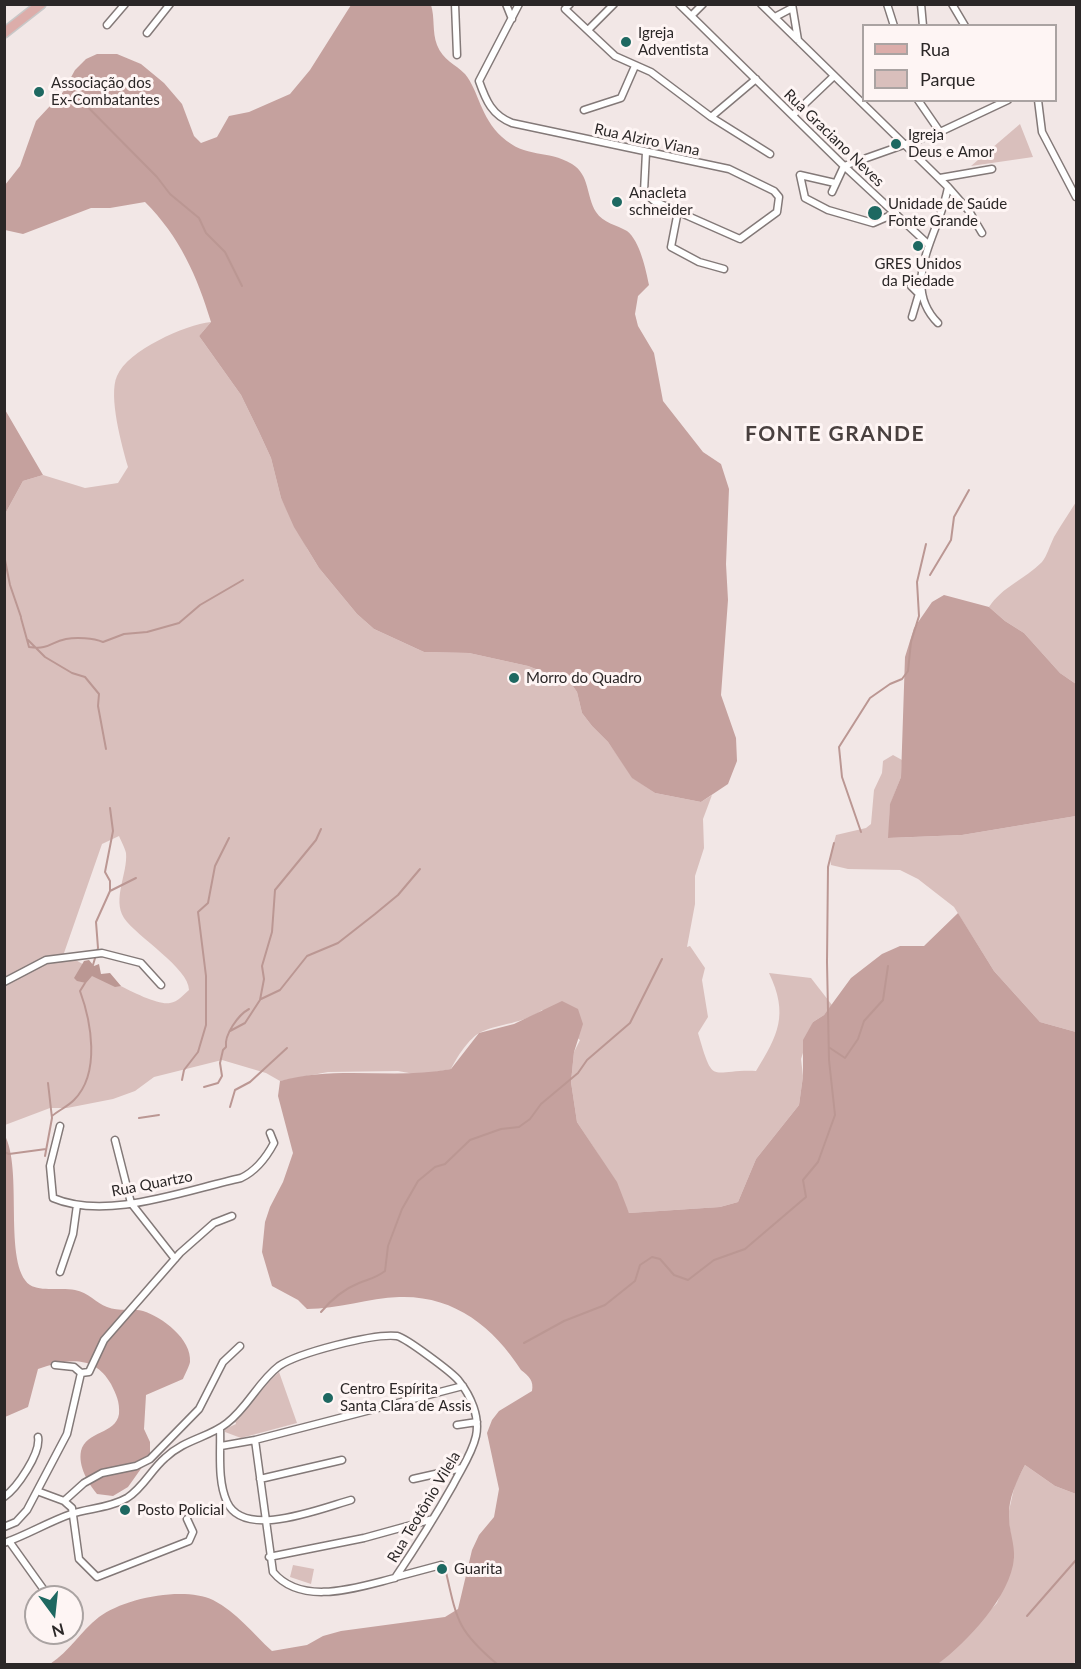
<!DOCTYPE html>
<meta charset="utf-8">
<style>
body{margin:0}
#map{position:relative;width:1081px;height:1669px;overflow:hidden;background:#f2e7e6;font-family:Lato,sans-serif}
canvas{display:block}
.frame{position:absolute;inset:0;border:6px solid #2b2727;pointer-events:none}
.legend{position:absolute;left:862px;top:24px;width:195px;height:78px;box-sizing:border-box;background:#fef5f4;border:2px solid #aaa3a2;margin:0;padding:8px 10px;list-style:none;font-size:18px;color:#2b2727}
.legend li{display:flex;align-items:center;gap:12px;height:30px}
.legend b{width:30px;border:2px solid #aaa3a2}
.north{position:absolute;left:24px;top:1585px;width:60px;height:60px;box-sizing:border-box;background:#fef5f4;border:2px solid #aaa3a2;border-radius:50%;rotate:165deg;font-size:16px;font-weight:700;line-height:24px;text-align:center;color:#2b2727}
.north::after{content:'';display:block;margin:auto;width:21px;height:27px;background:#1e6861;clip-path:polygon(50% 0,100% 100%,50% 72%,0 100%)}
</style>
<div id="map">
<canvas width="1081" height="1669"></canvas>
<div class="frame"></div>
<ul class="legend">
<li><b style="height:8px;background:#dcadaa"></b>Rua</li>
<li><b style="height:16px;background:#d9bfbc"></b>Parque</li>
</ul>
<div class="north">N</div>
</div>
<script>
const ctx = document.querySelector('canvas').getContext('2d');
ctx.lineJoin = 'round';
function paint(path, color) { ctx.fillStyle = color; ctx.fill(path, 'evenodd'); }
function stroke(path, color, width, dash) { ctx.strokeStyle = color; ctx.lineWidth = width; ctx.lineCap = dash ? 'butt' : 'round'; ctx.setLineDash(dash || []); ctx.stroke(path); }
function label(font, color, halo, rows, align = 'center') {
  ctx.font = font + ' Lato,sans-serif'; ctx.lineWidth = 6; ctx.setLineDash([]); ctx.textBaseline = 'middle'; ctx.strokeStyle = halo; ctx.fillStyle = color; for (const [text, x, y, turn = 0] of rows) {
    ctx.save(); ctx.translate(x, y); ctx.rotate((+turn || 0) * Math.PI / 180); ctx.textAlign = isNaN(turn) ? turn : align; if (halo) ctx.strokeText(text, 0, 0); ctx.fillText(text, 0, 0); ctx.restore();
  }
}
paint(new Path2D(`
 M1020,124L1033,157L971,166Z
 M211,322L199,336L241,395L259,432L271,458L281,498L308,550L319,568L357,614L374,629L424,652L469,653L528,666L570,682L577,692L582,713L592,726L608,742L633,778L655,793L701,802L712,795L703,819L704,848L695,876V904L687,947L690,946L705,968L702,980L708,1017L698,1033C714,1088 710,1069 756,1071C778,1035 789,1015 769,973L811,978L832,1005L824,1015L813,1022L801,1059L803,1076L799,1105L756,1159L738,1202L720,1207L629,1213L598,1154L577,1122L571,1082L574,1052L580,1040L542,1010C523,1024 501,1023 481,1032C469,1038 457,1057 451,1069L420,1075L398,1071L328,1072L280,1081L266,1073L222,1060L154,1077L135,1091L113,1099L67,1108H50L5,1125V514L23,481L43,475L85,488L118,483L128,467C122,446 108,396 117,376C128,350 185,325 211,322ZM119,836C121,841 125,848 126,853C128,873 112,899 124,918C137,937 189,968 189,990C183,995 178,1002 170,1003C150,1007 83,964 64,953L102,844Z
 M1076,502V684L1060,673L1024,633L1005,621L989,607C1002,587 1025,579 1042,562C1047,556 1050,545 1054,537C1061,525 1069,513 1076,502Z
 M893,755L902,760L901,777L890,805L889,838L962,835L1076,816V1032L1040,1022L994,971L954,907L918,879L900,870L848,869L831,865L830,857L836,835L866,828L871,824L874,790L882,773L883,761Z
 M279,1372L297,1423L241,1438L225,1432V1429L236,1424L235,1421C249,1404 262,1387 279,1372Z
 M1025,1465L1055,1486L1076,1494V1661L1073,1664H938L997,1603L1014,1558L1008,1515L1015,1484Z
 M293,1565L314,1569L311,1584L290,1577Z`), '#d9bfbc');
paint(new Path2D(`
 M351,5H431C435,17 432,32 437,45C443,60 455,64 465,74C479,91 480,117 502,137C526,159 547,149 572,164C590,175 586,196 596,212C603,223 617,225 627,231C640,241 646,270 649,285L638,296L635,314L638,326L654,353L663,401L703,452L721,464L729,489L726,564L728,600L721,695L736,738L737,761L728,784L701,802L655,793L632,778L608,742L592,726L582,713L577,692L570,682L528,666L469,653L424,652L374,629L357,614L319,568L294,527L281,498L271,458L259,432L241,395L199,336L211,322C197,276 180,237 145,202L110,208H91L23,234L5,230V185L20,166L36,121L63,92L75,70L86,59L97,54H117L141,64L164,83L182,104L194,136L201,143L217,137L229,116L249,112L290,94L310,70Z
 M4,408L43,475L23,481L5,514Z
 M944,595L989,607L1005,621L1024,633L1060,673L1076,684V816L962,835L888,838L890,804L901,777L905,657L914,628L932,602Z
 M958,913L994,971L1040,1022L1076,1032V1494L1055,1486L1025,1465C1017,1480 1008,1499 1009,1517C1009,1530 1015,1545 1014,1558C1011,1596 967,1642 938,1664H50C70,1651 80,1632 99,1617C124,1598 184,1586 213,1600C237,1612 253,1634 272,1651L307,1645L323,1636L341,1631L445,1617L458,1609L472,1550L479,1535L494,1517L499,1489L487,1433L492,1420L499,1411L532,1391C534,1381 529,1376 521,1370C493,1326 453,1295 399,1297C369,1298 338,1309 307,1309L298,1300L272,1286L262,1252L265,1222L270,1207L283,1182L293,1153L278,1096L280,1081C337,1065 395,1080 451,1069L479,1033L514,1024L562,1001L578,1009L583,1024L574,1052L571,1082L577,1122L617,1182L629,1213L720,1207L738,1202L756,1159L799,1105L803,1076V1040L813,1022L824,1015L851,978L882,954L900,946H924Z
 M4,1134C24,1167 2,1265 30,1285C41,1292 62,1287 75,1290C88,1292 96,1303 107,1307C119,1312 132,1308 143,1311C162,1317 192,1339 190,1362C189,1367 185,1374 183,1379L146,1395L144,1429L150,1442V1456L128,1487L113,1496L97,1494C88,1483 78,1466 81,1451C86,1431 116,1434 119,1414C120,1402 116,1394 111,1384C94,1354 66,1359 38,1369L28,1407L5,1417Z`), '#c5a19e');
paint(new Path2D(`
 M89,960L94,966L99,964L101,974L110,973L121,986L115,987L92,976L86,983L77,981L74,978L84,961Z`), '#bb9793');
stroke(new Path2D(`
 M66,85L157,177L170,194L199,218L206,233L225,252L242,286
 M4,555L10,585L21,617
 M930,575L951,540L954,517L969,490
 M21,618L29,647C50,650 50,642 66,639C77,637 93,638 103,642L124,634L147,632L179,623L200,605L243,580
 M28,640L45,657L72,673L85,677L99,694L98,706L106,749
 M861,832L842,777L839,747L870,698L890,684L902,679L908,671L911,642L919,616L917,582L926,544
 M110,891L136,878
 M93,965L98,948L96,922L110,891V881L105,872L113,831L110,808
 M261,999L280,990L307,956L338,943L375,914L398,895L420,869
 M230,1031L245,1023L260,1000L264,979L262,966L272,932L275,890L316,840L321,829
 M830,1048L845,1058L858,1039L864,1021L883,1000L888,966
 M182,1080L184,1070L198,1052L206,1025V976L198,912L208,903L215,866L229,838
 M204,1087L218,1083L222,1076L220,1063L223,1050L226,1047C224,1035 238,1015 249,1009
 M230,1107L235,1090L250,1082L287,1048
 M52,1116C59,1110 67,1107 74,1100C101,1073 91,1021 80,991L85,983
 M139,1118L159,1115
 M4,1152L9,1154L46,1149
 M45,1156L52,1118L48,1083
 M321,1312C331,1300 344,1289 359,1283C369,1279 376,1278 385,1271L388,1246L402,1209L418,1181L435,1167L445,1164L470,1140L501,1129L519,1127L530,1119L541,1104L578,1073L587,1060L630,1023L662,959
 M524,1343L564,1321L605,1305L635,1281L640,1265L652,1257L660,1259L674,1275L688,1280L714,1260L745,1249L806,1197L803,1180L818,1162L835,1115L829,1060L827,962L828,867L834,843
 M446,1572C457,1621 458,1631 497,1664
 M1027,1616L1076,1560`), '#bb9793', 2);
const street = new Path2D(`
 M455,4L457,55
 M506,4L512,19
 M519,4L479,81C486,101 492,115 512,123L729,169L774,191L779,197L777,212L740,239L654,201L644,192L646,152
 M570,4L565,9L615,56L651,72L711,117L770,154
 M679,4L844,166L929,245
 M761,4L948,187L969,211L982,233
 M792,4L798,40
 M887,4L894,26
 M921,4L923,26
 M952,4L965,26
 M691,16L703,4
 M775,17L792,8
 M107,25L125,4
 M588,30L614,4
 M147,33L170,4
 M918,100L940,132
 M1038,100L1042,132L1076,197
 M584,110L621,98L635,66
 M793,115L834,76
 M711,117L756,79
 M844,166L940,132L1008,100
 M940,178L992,169
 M835,183L800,175L805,198L828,210L873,223L896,213
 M832,192L844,166
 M678,211L671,247L699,262L724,269
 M911,286L918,293
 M912,317L920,290
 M938,323C898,283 941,231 948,187
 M4,982L46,960L102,953L141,963L161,985
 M60,1126L50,1166L53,1198C107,1221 186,1190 241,1178C256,1171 266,1158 274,1143L270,1133
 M115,1140L131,1203L175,1259
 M60,1272L73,1234L77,1205
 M81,1373L89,1372L104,1340L180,1253L214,1223L232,1216
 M457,1425L477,1422
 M220,1428C221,1451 217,1480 227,1502C244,1540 322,1508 351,1500
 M221,1446L255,1440L463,1386
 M260,1479L342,1460
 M413,1479L462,1468
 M37,1491L64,1501L72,1508L79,1559L97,1577L189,1541L193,1532L187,1519
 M4,1497C17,1488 41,1453 38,1437
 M64,1501L84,1483L102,1473L136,1466L150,1459L199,1409L223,1362L240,1346
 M4,1527L16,1522L27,1510L67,1434L81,1373L74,1367L55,1365
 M9,1541L49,1597
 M4,1543C27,1535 48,1522 71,1514C90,1508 110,1508 127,1498C143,1488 151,1470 165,1458C185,1439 208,1438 227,1423C248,1407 258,1382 279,1366C298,1353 374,1333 397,1336C406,1338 453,1373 459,1381C471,1396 480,1417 476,1436C472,1454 461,1469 453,1485C435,1517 416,1547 395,1578C358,1587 302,1607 273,1572L255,1440
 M269,1557L364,1538L433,1519
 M396,1577L441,1565`);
const primary = new Path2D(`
 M4,33L41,4`);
stroke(street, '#837978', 9);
stroke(primary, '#c8c7c7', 12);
stroke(street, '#fff', 6);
stroke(primary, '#dcadaa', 9);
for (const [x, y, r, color] of [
 [626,42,6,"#1e6861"],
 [39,92,6,"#1e6861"],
 [896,144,6,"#1e6861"],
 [617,202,6,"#1e6861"],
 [875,213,8,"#1e6861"],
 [918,246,6,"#1e6861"],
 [514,678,6,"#1e6861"],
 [328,1398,6,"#1e6861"],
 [125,1510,6,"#1e6861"],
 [442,1569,6,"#1e6861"]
]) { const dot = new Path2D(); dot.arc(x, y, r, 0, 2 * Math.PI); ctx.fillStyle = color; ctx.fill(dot); stroke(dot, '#fef5f4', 2); }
label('15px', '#2b2727', '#fef5f4', [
 ["Igreja",638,33],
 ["Adventista",638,50],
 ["Associação dos",51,83],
 ["Ex-Combatantes",51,100],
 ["Igreja",908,135],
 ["Deus e Amor",908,152],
 ["Anacleta",629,193],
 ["schneider",629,210],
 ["Unidade de Saúde",888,204],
 ["Fonte Grande",888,221],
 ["GRES Unidos",918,264,"center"],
 ["da Piedade",918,281,"center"],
 ["Morro do Quadro",526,678],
 ["Centro Espírita",340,1389],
 ["Santa Clara de Assis",340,1406],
 ["Posto Policial",137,1510],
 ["Guarita",454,1569]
], 'left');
label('15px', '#2b2727', '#fef5f4', [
 ["Rua Graciano Neves",834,138,44],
 ["Rua Alziro Viana",647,140,12],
 ["Rua Quartzo",152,1184,-11],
 ["Rua Teotônio Vilela",424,1507,-59]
]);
ctx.letterSpacing = '1.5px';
label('bold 21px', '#49403f', '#fef5f4', [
 ["FONTE GRANDE",835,434]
]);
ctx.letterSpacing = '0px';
</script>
